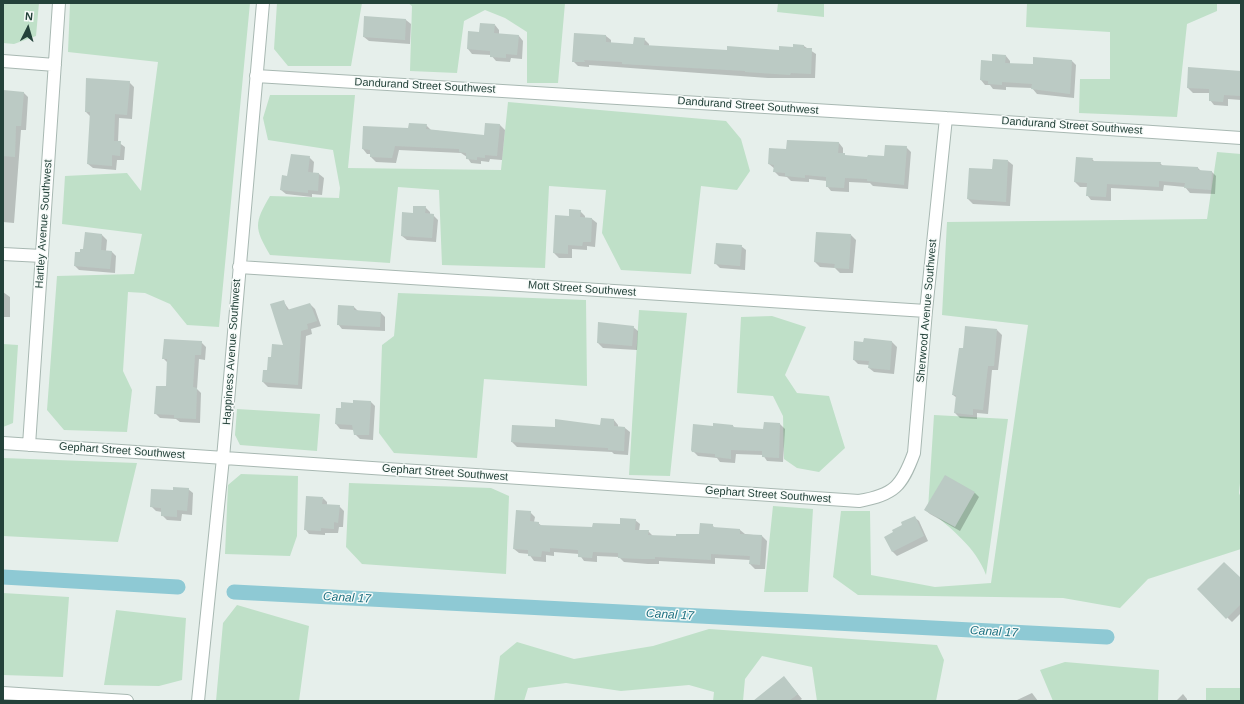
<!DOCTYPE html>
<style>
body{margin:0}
#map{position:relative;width:1244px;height:704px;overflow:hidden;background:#e6efeb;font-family:Arial,sans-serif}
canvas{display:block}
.frame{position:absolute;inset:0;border:4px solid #24423a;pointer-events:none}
.north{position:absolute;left:8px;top:8px;width:40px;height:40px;-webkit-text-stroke:3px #f7fbf9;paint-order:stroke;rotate:5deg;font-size:11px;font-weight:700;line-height:16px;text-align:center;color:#24423a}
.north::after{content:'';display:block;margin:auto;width:14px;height:18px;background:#24423a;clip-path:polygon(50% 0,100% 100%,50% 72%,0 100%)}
</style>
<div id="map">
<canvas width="1244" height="704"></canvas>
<div class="frame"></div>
<div class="north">N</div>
</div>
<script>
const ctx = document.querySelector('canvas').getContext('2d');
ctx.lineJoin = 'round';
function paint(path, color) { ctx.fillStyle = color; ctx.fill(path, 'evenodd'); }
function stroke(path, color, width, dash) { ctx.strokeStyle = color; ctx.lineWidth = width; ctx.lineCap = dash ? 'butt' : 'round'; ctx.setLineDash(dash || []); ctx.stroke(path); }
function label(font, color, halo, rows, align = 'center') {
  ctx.font = font + ' Arial,sans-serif'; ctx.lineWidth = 3; ctx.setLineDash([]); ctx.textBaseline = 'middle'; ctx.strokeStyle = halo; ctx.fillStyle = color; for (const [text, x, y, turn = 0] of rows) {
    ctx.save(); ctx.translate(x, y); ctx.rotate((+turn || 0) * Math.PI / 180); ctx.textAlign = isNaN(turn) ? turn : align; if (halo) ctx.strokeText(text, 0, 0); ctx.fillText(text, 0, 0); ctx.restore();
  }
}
paint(new Path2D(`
 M3,3H39L36,36L14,44L3,43Z
 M70,3H250L219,327L187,325L170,304L145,293L128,292L123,371L132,390L127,432L64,430L47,410L57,276L134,274L142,234L62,224L65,176L127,173L141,191L158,62L68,52Z
 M277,3H362L351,66H288L274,49Z
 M408,3H565L558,83H527V32L505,18L485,10L464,21L457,73L410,71L412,6Z
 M778,3H824V17L777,12Z
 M1027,3H1217V11L1187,24L1177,117L1079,113L1080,79H1110V32L1026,27Z
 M270,95H355L348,168L501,170L508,102L726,121L741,139L750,171L737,190L701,186L691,274L621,270L602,233L606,190L549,186L545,268L442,265L439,190L398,187L390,263L270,255C254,228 254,223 270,196L339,198L340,188L333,150L268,140L263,118Z
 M1217,152L1241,154V473L1239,493L1241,498V549L1148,579L1120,608L1063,598L858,595L833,577L841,511H870L871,575L935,587L991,583L1028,325L942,315L947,222L1207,219Z
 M398,293L586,300L587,386L484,379L477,458L394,453L379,433L382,345L394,336Z
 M639,310L687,313L670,476L629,475Z
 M772,316L806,327L785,375L797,393L829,396L845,448L819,472L797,468L784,459L783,416L773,396L737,393L741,317Z
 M3,344L18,345L13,423L3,427Z
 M237,409L320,414L317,451L240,445L235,435Z
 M934,415L1008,419L986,575C976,547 950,528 928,509Z
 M3,458L137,463L118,542L3,536Z
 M241,474L298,476L297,536L290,556L225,554L228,485Z
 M349,483L491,488L509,496L506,574L362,564L346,547Z
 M773,506L813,509L808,592H764Z
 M3,593L69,597L63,677L3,675Z
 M237,605L309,626L299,701H216L223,623Z
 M116,610L186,618L182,680L159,686L104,685Z
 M709,629L937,645L944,660L936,701H817L812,667L762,656L745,679L743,701H713L714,692L689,685L621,691L566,683L528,688L524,701H494L500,656L517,642L574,659L653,646Z
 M1065,662L1159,670L1158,701H1053L1040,670Z
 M1206,688H1241V701H1206Z`), '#bfe0c8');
paint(new Path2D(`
 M365,17L406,20L411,24L410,44L369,41L364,37Z
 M495,25L499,30V35L519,36L523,41L522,59L511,58L510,62L496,61L491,55L472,54L468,49Z
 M575,34L606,36L611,40V43L634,45L644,39L649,44V46L728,51H780L804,46L816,54L815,78H768L589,65V67L578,66L573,61Z
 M1006,56L1010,61V64L1034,65L1072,61L1076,65L1074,98L1037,94L1032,88L1006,87V90L993,89L990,85H985L981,80L993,62Z
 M1241,72V100L1228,99V106L1214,105L1210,100V93H1193L1188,88Z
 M129,82L134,87L132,119L119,118L118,142L125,147L124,160H117L116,170L93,168L88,164L91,117L86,112Z
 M23,92L28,97L26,130H21L14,223L3,222V98Z
 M486,124L500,125L505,130L502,160L490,159L489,162L481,161V164L471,163L467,157L461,153L399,150L396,163L376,162L371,157V154H367L363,149L409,129L426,125L431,130L485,136Z
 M839,143L843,148V154L847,157L868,158L885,157L906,147L911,152L908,189L873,186L870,183L849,182V192L831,191L827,186V181L809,179V182L791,181L787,177L779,176L774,171L775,169L769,164L787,150Z
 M309,157L314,162L313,173L319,174L324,178L322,195L312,194V197L286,194L281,190Z
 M1092,159L1095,162L1160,163L1163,166L1198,168L1201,171L1212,172L1216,176L1215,194L1190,193L1185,187L1164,185L1163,191L1111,188V201L1091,200L1087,195V187H1080L1075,182Z
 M1008,161L1013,165L1010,206L973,204L968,199L993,170Z
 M425,207L430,212V215H433L438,220L436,242L407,240L402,236L414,214Z
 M580,211L585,216V218L592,219L597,223L595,247L587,246V250L572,249V258H559L554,253Z
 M86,234L102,235L107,240L106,251L112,252L116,256L115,273L79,270L75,266L81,254L84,251Z
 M851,235L856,240L853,273H840L835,268L820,267L815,262Z
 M741,246L746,250L745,270L720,268L715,263Z
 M3,292L10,297V317H3Z
 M283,301L290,311L310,304L315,309L321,326L311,329L312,334L306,336L302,389L268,387L263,382L272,358L285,346Z
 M354,307L358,311L381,313L385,317V331L342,329L338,324Z
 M633,327L638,331L637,350L603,348L598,343Z
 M997,330L1002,335L998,370H992L988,414L977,413V419L960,418L955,413L957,398L953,395Z
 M201,342L206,347L205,360L199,359L197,389L201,393L200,423L180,422L176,419L160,418L155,413L167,387L168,363L163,358Z
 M892,342L897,347L894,374L874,372L869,368V365L858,364L854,360L864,343Z
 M371,402L375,406L373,440L360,439L355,434L354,430L340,429L336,424L354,404Z
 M614,420L618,425V427L625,428L630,432L628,455L614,454L612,452L517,447L512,442L556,428L601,426Z
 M765,423L780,424L785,429L783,462L767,461L763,455L736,454L735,463L720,462L717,458L698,456L692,450L714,427L733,426L736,429L764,430Z
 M188,489L193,493L192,515L182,514L181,521L167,520L162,515V512L156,511L151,506L174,491Z
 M975,493L979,497L960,531L930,514L925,510Z
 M323,498L327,502V505L339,506L344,511L343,527H339L338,533H325V535L309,534L305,529Z
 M530,512L535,517L534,522L538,523L542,526L593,528L621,526L635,520L640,524L639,531H648L653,536L676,537L700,535L712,525L715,528L740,530L745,534L762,536L767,541L765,569H755L750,564V560L715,558V564L659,561V564H648L624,562L619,557L597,556V562L584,561L579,554L554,552V556L546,555V562L534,561L529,554L519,553L514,549Z
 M914,517L919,521L928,541L897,556L892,551L903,525Z
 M1241,582V613L1232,622L1198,589Z
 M788,682L802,699L799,701H755Z
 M1032,693L1038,701H1015Z
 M1183,694L1187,699V701H1176Z`), '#0003');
stroke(new Path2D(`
 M3,577L178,587
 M234,592L1107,637`), '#8ec9d4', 15);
paint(new Path2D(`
 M364,16L406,19L405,40L363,37Z
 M480,23L495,24L494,33L519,35L517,55L506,54V58L490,57V51L467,49L468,31L479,32Z
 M574,33L606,35V42L633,44L634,37L645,38L644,45L727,50V46L779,50V46L793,47V44L804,45V48H812L811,74L791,73L790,75L745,72V71L622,64V62L584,60L585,62H572Z
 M992,54L1006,55L1005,63L1033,64V57L1072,60L1070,94L1031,89L1032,84L1002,82V85L988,84V81L980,80L981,60L992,61Z
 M1188,67L1241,71V96L1224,95L1223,102L1209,101V89L1187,88Z
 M86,78L130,81L127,115L115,114L114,141H121L120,156L112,155V166L87,164L90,112H85Z
 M3,90L24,92L21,126H16L15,157L3,156Z
 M409,123L427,124L426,129L484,135L485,123L500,124L497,156L485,155V158L477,157V160L466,159V153L459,152V149L395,146L392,158L370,157V150L362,149L363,126L408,128Z
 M787,140L839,142L838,153H845V155L867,157L868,155L884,156L885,145L907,146L904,185L867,181V179L845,178L844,188L826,187V177L805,175V178L785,176V173L773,172L774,165L768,164L769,148L786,149Z
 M291,154L310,156L308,172L319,173L318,191L308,190V193L280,190L282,175L287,176Z
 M1076,157L1093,158L1092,161L1161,162L1160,165L1198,167V170L1212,171L1211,190L1184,188L1185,183L1159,181V187L1107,184L1106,197L1086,196L1087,183L1074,182Z
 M993,159L1008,160L1006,202L967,199L969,168L992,169Z
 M413,206H426L425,213L434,214L432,238L401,236L402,212L413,213Z
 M569,209L581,210L580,217L592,218L591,242H583L582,246L568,245V254L553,253L555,215L569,216Z
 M85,232L102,234L101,250L112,251L110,269L74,266L75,252H80V249H83Z
 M816,232L851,234L849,269L834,268L835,264L814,262Z
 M716,243L742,245L740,266L714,264Z
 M284,300L287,310L310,303L317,321L307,324L308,329L301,331L298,385L262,382L263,370H267L268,357H271L272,344L283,345L270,304Z
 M338,305L354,306V310L381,312L380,327L337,325Z
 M598,322L634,326L632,346L597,343Z
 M965,326L997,329L994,366H988L983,410L973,409V415L954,413L956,395H952L959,348H963Z
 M864,338L892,341L890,370L868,368L869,361L853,360L854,341L863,342Z
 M164,339L202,341L201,355H195L193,387L197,388L196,419L174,418V415L154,414L156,386H166L167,359H162Z
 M353,400L371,401L369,435H354L352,425L335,424L336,408H341V402L353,403Z
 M601,418L614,419V426L625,427L624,451L608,450V448L511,442L512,425L555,427V419L600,425Z
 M764,422L780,423L779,458L762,457V451L731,450V459L715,457V454L692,452L691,450L693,424L713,426V423L733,425V427L763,429Z
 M945,475L975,492L955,527L924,510Z
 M173,487L189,488L187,511L177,510V517L161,516V508L150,507L151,489L173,490Z
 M306,496L323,497L322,504L340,505L338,523L334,522V529L321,528V531L304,530Z
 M516,510L531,511L530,521L539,522V525L592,527L593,523L620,524V518L636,519L635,530H649L648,535L676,536V534H699L700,523L713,524V527L740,529V534L762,535L760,565L749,564L750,556L711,554V560L655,557V559H643L618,558V553L593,552L592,558L578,557V550L550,548V552L542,551L541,557L528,556V550L513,549Z
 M915,516L924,536L892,552L884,537L893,532L892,530L902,525L901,522Z
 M1224,562L1241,578V604L1226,619L1197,589Z
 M784,676L798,694L789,701H753Z`), '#bbcac4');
const minor = new Path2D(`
 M3,61L55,65
 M256,76L946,118L1241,138
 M3,254L42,256
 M239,267L926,311
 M3,443L859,501C894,495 902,486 914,453L926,311L946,118
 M29,445L59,3
 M3,693L127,701
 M198,701L223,458L263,3`);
stroke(minor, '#a8b8b2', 14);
stroke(minor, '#fff', 12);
label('11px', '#24423a', '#f7fbf9', [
 ["Dandurand Street Southwest",425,86,3],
 ["Dandurand Street Southwest",748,106,4],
 ["Dandurand Street Southwest",1072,126,4],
 ["Hartley Avenue Southwest",44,224,-86],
 ["Mott Street Southwest",582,289,4],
 ["Sherwood Avenue Southwest",927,311,-85],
 ["Happiness Avenue Southwest",232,352,-86],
 ["Gephart Street Southwest",122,451,4],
 ["Gephart Street Southwest",445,473,4],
 ["Gephart Street Southwest",768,495,4]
]);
label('italic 12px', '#1c6f80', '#f7fbf9', [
 ["Canal 17",347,598,3],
 ["Canal 17",670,615,3],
 ["Canal 17",994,632,3]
]);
</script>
